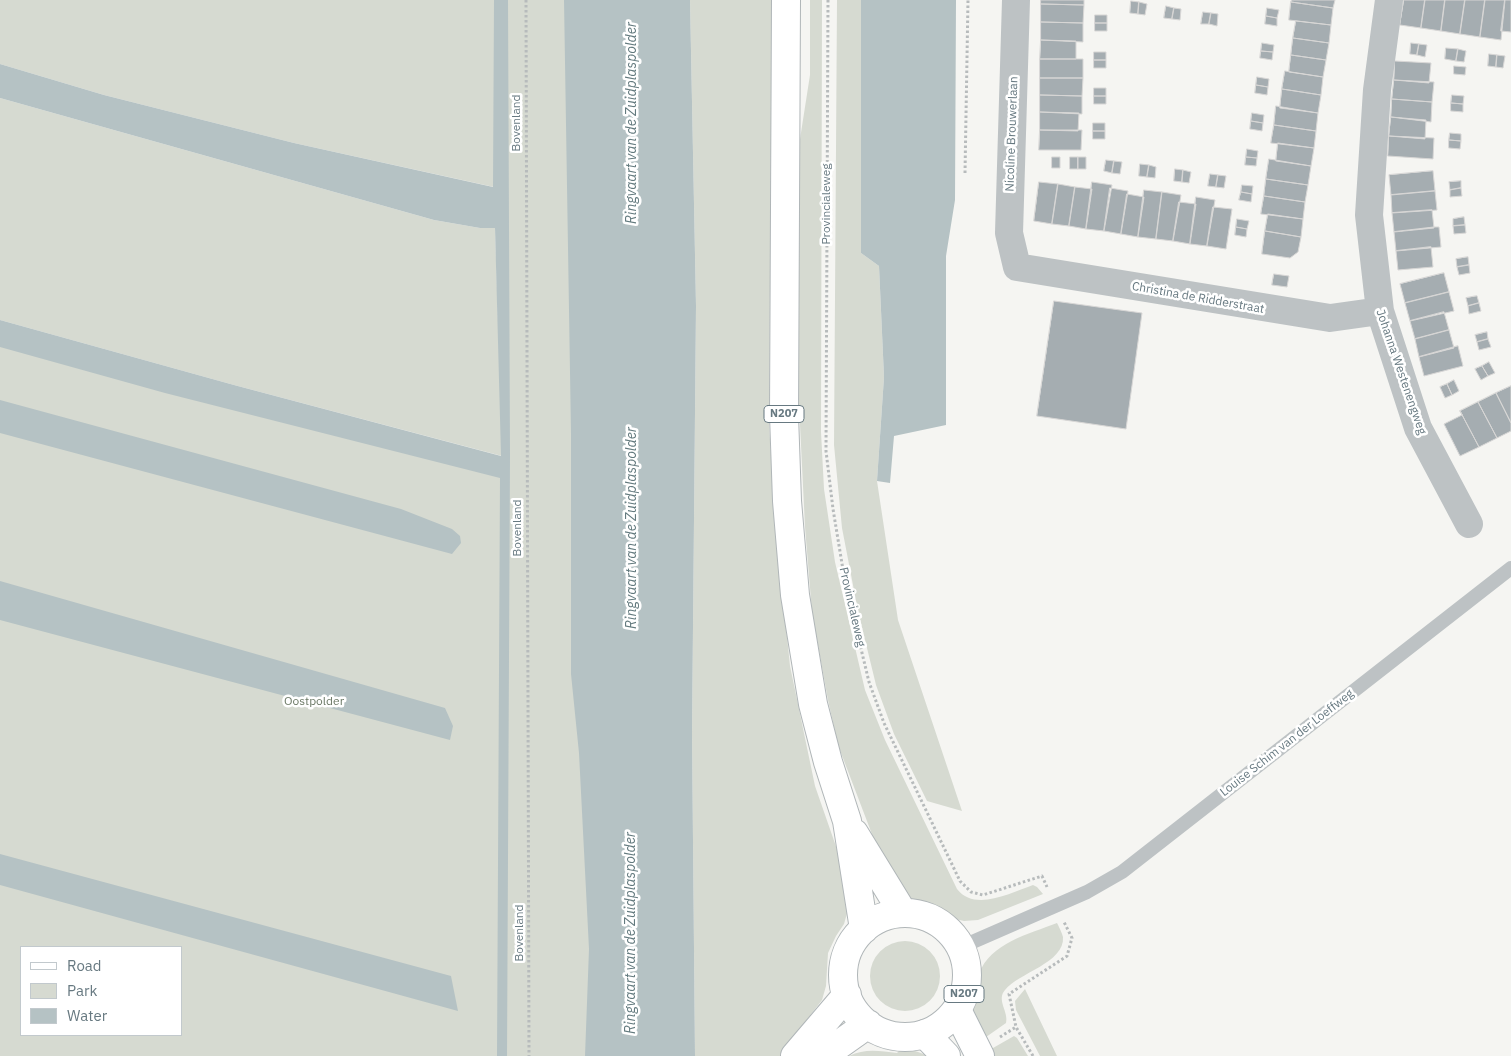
<!DOCTYPE html>
<style>
body{margin:0}
#map{position:relative;width:1511px;height:1056px;overflow:hidden;background:#f5f5f2;font-family:"IBM Plex Sans",sans-serif}
canvas{display:block}
.legend{position:absolute;left:20px;top:946px;width:162px;height:90px;box-sizing:border-box;background:#fff;border:1px solid #c2c9cd;margin:0;padding:6px 9px;list-style:none;font-size:15px;color:#677981}
.legend li{display:flex;align-items:center;gap:10px;height:25px}
.legend b{width:25px;border:1px solid #c2c9cd}
</style>
<div id="map">
<canvas width="1511" height="1056"></canvas>
<ul class="legend">
<li><b style="height:6px;background:#fff"></b>Road</li>
<li><b style="height:14px;background:#d6dad1"></b>Park</li>
<li><b style="height:14px;background:#b5c2c4"></b>Water</li>
</ul>
</div>
<script>
const ctx = document.querySelector('canvas').getContext('2d');
ctx.lineJoin = 'round';
function paint(path, color) { ctx.fillStyle = color; ctx.fill(path, 'evenodd'); }
function stroke(path, color, width, dash) { ctx.strokeStyle = color; ctx.lineWidth = width; ctx.lineCap = dash ? 'butt' : 'round'; ctx.setLineDash(dash || []); ctx.stroke(path); }
function label(font, color, halo, rows, align = 'center') {
  ctx.font = font + ' "IBM Plex Sans",sans-serif'; ctx.lineWidth = 5; ctx.setLineDash([]); ctx.textBaseline = 'middle'; ctx.strokeStyle = halo; ctx.fillStyle = color; for (const [text, x, y, turn = 0] of rows) {
    ctx.save(); ctx.translate(x, y); ctx.rotate((+turn || 0) * Math.PI / 180); ctx.textAlign = isNaN(turn) ? turn : align; if (halo) ctx.strokeText(text, 0, 0); ctx.fillText(text, 0, 0); ctx.restore();
  }
}
paint(new Path2D(`
 M0,0H494V187L294,143L104,95L0,64Z
 M502,0H591L594,1056H0V332L502,462V456L234,385L0,320V98L434,220L480,228H495L502,445ZM21,947H181V1035H21Z
 M690,0H772L769,425L776,527L790,666L815,786L848,881V910L844,924L836,936L828,953L826,986L822,1000L796,1034L787,1056H695L692,733L696,306Z
 M810,0H822L821,432L824,489L835,562L865,690L885,740L957,889C975,912 1010,893 1033,885L1037,887L1043,894L978,920L964,921L951,918L918,904L906,897L886,871L838,745L828,700L812,612L805,527L798,384L800,139L810,75Z
 M837,0H861V253L879,266L884,377L877,481L898,620L962,811L927,801L894,734L876,685L858,611L842,528L834,445Z
 M1057,923C1059,927 1062,933 1063,937C1065,963 1018,973 1005,990C996,1000 1009,1012 1006,1023L979,1042C971,1020 971,1017 975,993C976,987 977,980 979,974C990,943 1029,934 1057,923Z
 M870 976a35 35 0 1 1 70 0a35 35 0 1 1-70 0Z
 M1025,989L1057,1056H1040L1016,1010L1015,1001Z
 M1014,1036L1017,1038L1028,1056H988L986,1052Z
 M907,1048L929,1056H849C865,1048 880,1051 897,1053L899,1051L906,1050Z`), '#d6dad1');
paint(new Path2D(`
 M494,0H508L510,456L507,1056H497L500,478L165,393L0,347V320L234,385L501,456L495,228H480L434,220L0,98V64L104,95L294,143L493,187Z
 M564,0H690L696,306L692,733L695,1056H585L589,949L579,753L571,674V434Z
 M861,0H956L955,200L946,256V425L894,436L890,483L877,481L884,377L879,266L861,253Z
 M0,400L401,509L452,529L460,536L461,543L452,554L0,433Z
 M0,581L445,708L453,726L450,740L0,620Z
 M0,854L451,976L458,1011L0,885Z`), '#b5c2c4');
const building = new Path2D(`
 M1041,0H1084V5L1041,4Z
 M1292,0H1335L1333,8L1291,2Z
 M1404,0H1425L1421,28L1400,25Z
 M1425,0H1445L1441,31L1421,28Z
 M1445,0H1465L1460,34L1441,31Z
 M1465,0H1485L1480,37L1460,34Z
 M1485,0H1505L1501,40L1480,37Z
 M1505,0H1511V32L1501,31Z
 M1131,1L1139,2L1138,14L1130,13Z
 M1139,2L1147,4L1145,15L1138,14Z
 M1291,2L1333,8L1331,25L1289,20Z
 M1041,4L1084,5L1083,23L1041,22Z
 M1166,6L1174,8L1172,19L1164,18Z
 M1174,8L1181,9L1180,20L1172,19Z
 M1267,8L1279,10L1277,18L1266,16Z
 M1203,12L1211,13L1209,24H1201Z
 M1211,13L1218,14L1217,26L1209,24Z
 M1095,15H1107V23H1095Z
 M1266,16L1277,18V26L1265,24Z
 M1296,21L1331,25L1329,43L1293,38Z
 M1041,22L1083,23V42L1041,40Z
 M1095,23H1107V31H1095Z
 M1293,38L1329,43L1326,60L1291,55Z
 M1041,40L1076,41V59H1040Z
 M1262,43L1274,45L1273,52L1261,51Z
 M1411,43L1419,44L1417,55L1410,54Z
 M1419,44L1427,45L1425,57L1417,55Z
 M1446,48L1458,49L1456,61L1445,59Z
 M1458,49L1466,51L1464,62L1456,61Z
 M1261,51L1273,52L1272,60L1260,58Z
 M1094,52H1106V60H1094Z
 M1489,54L1497,55L1496,67L1488,66Z
 M1291,55L1326,60L1323,77L1289,72Z
 M1497,55L1505,56L1503,68L1496,67Z
 M1040,59H1083V78H1040Z
 M1094,60H1106V68H1094Z
 M1395,61L1431,63L1429,83L1394,80Z
 M1454,66L1466,67L1465,75L1454,74Z
 M1285,71L1323,77L1321,95L1282,89Z
 M1257,77L1269,79L1268,87L1256,85Z
 M1040,78H1083L1082,96L1040,95Z
 M1394,80L1434,82L1432,102L1392,99Z
 M1256,85L1268,87L1267,95L1255,93Z
 M1094,88H1106V96H1094Z
 M1282,89L1321,95L1318,113L1280,108Z
 M1040,95L1082,96V114L1040,112Z
 M1452,95L1464,96L1463,104L1451,103Z
 M1094,96H1106V104H1094Z
 M1392,99L1432,102L1431,122L1391,117Z
 M1451,103L1463,104V112L1451,111Z
 M1276,106L1318,113L1316,131L1274,125Z
 M1040,112L1079,113L1078,131L1040,130Z
 M1252,113L1264,115L1263,123L1251,121Z
 M1391,117L1426,120L1425,139L1389,136Z
 M1251,121L1263,123L1262,131L1250,129Z
 M1093,123H1105V131H1093Z
 M1274,125L1316,131L1314,148L1271,143Z
 M1040,130H1082L1081,150H1039Z
 M1093,131H1105V139H1093Z
 M1450,133L1461,134V141L1449,140Z
 M1389,136L1434,138L1433,159L1388,156Z
 M1449,140L1461,141L1460,149L1449,148Z
 M1278,143L1314,148L1311,166L1276,161Z
 M1247,149L1258,151L1257,158L1246,157Z
 M1052,157H1060V168H1052Z
 M1070,157H1078V169H1070Z
 M1078,157H1086V169H1078Z
 M1246,157L1257,158L1256,166L1245,165Z
 M1269,159L1311,166L1308,185L1266,179Z
 M1106,160L1114,161L1112,173L1104,171Z
 M1114,161L1122,162L1120,174L1112,173Z
 M1140,164L1149,165L1147,177L1139,176Z
 M1149,165L1156,167L1155,178L1147,177Z
 M1175,169L1183,170L1182,182L1174,181Z
 M1183,170L1191,172L1189,183L1182,182Z
 M1433,171L1435,191L1391,195L1389,175Z
 M1210,174L1218,175L1216,187L1208,186Z
 M1218,175L1226,176L1224,188L1216,187Z
 M1266,179L1308,185L1305,202L1264,196Z
 M1461,181V188L1450,190L1449,182Z
 M1039,182L1058,184L1052,224L1034,221Z
 M1092,182L1112,185L1104,231L1086,229Z
 M1058,184L1075,187L1069,226L1052,224Z
 M1242,185L1253,186L1252,194L1241,192Z
 M1075,187L1092,189L1086,229L1069,226Z
 M1110,188L1128,191L1121,234L1104,231Z
 M1461,188L1462,196L1450,197V190Z
 M1144,190L1162,192L1156,239L1138,237Z
 M1435,191L1437,210L1392,213L1391,195Z
 M1162,192L1181,195L1173,241L1156,239Z
 M1241,192L1252,194L1251,202L1239,200Z
 M1127,194L1144,197L1138,237L1121,234Z
 M1264,196L1305,202L1303,219L1261,214Z
 M1196,197L1215,200L1207,246L1190,244Z
 M1179,202L1196,204L1190,244L1173,241Z
 M1213,207L1232,209L1226,249L1207,246Z
 M1432,210L1434,228L1394,232L1392,213Z
 M1268,214L1303,219L1301,237L1265,231Z
 M1464,217L1465,225L1453,226V219Z
 M1237,219L1249,221L1247,229L1236,227Z
 M1465,225L1466,233L1454,234L1453,226Z
 M1236,227L1247,229L1246,237L1235,235Z
 M1434,227H1439L1441,247L1396,251L1394,232Z
 M1265,231L1301,237L1298,252L1290,258L1262,254Z
 M1431,247L1433,267L1398,270L1396,251Z
 M1468,257L1469,265L1457,267L1456,259Z
 M1469,265L1470,273L1459,275L1457,267Z
 M1444,273L1449,292L1405,303L1400,284Z
 M1274,274L1289,276L1287,287L1272,285Z
 M1449,292L1454,311L1410,321L1405,303Z
 M1477,296L1479,303L1468,306L1466,298Z
 M1054,301L1142,313L1126,429L1037,416Z
 M1479,303L1481,311L1469,314L1468,306Z
 M1444,312L1449,330L1415,339L1410,321Z
 M1449,330L1454,348L1419,357L1415,339Z
 M1487,332L1488,339L1477,342L1475,335Z
 M1488,339L1491,347L1479,350L1477,342Z
 M1458,346L1463,366L1424,376L1419,357Z
 M1489,362L1495,373L1488,376L1482,366Z
 M1482,366L1488,376L1481,380L1475,369Z
 M1454,380L1459,391L1452,395L1447,384Z
 M1447,384L1452,395L1445,398L1440,387Z
 M1511,386V423L1496,393Z
 M1496,393L1511,423V431L1497,438L1478,402Z
 M1478,402L1497,438L1479,447L1460,411Z
 M1460,411L1479,447L1460,456L1444,424L1462,415Z`);
paint(building, '#a5adb1');
stroke(building, '#d7d6d5', 1);
const secondary = new Path2D(`
 M957,1010L980,1056
 M925,1034L946,1056`);
const primary = new Path2D(`
 M786,0L784,415L787,501L795,595L813,704L828,762L847,821L864,929
 M854,833L903,913
 M843 975a62 62 0 1 1 124 0a62 62 0 1 1-124 0Z
 M795,1056L847,995
 M823,1056L868,1024`);
stroke(secondary, '#afb6b9', 30);
stroke(primary, '#b0b6b8', 30);
stroke(new Path2D(`
 M526,0L529,1056
 M828,0L826,451L833,509L845,582L869,682L884,723L960,881L971,892L983,895L1042,876L1047,887
 M965,173L968,0
 M1000,1037L1016,1027
 M1033,1056L1016,1027L1009,994L1067,956L1072,938L1064,922`), '#b7bbbc', 3, [2.5, 2.5]);
stroke(new Path2D(`
 M961,947L1087,892L1122,872L1511,568`), '#bdc2c4', 14);
stroke(new Path2D(`
 M1016,0L1009,233L1017,267L1330,318L1380,311
 M1389,0L1377,90L1369,215L1380,311L1418,428L1469,524`), '#bdc2c4', 28);
stroke(secondary, '#fff', 28);
stroke(primary, '#fff', 28);
for (const [x, y, w] of [
 [784,414,40],
 [964,994,40]
]) { const box = new Path2D(); box.roundRect(x - w / 2, y - 8.5, w, 17, 4); ctx.fillStyle = '#fff'; ctx.fill(box); stroke(box, '#677981', 1); }
label('bold 11px', '#677981', null, [
 ["N207",784,414],
 ["N207",964,994]
]);
label('12px', '#677981', '#fff', [
 ["Bovenland",517,123,-90],
 ["Nicoline Brouwerlaan",1012,134,-88],
 ["Provincialeweg",827,204,-90],
 ["Christina de Ridderstraat",1198,298,10],
 ["Johanna Westenengweg",1401,372,71],
 ["Bovenland",518,528,-90],
 ["Provincialeweg",852,607,77],
 ["Louise Schim van der Loeffweg",1287,743,-38],
 ["Bovenland",520,933,-90]
]);
label('12px', '#6b7865', '#fff', [
 ["Oostpolder",314,702]
]);
label('italic 14px', '#637a7e', '#fff', [
 ["Ringvaart van de Zuidplaspolder",632,123,-90],
 ["Ringvaart van de Zuidplaspolder",632,528,-90],
 ["Ringvaart van de Zuidplaspolder",631,933,-90]
]);
</script>
